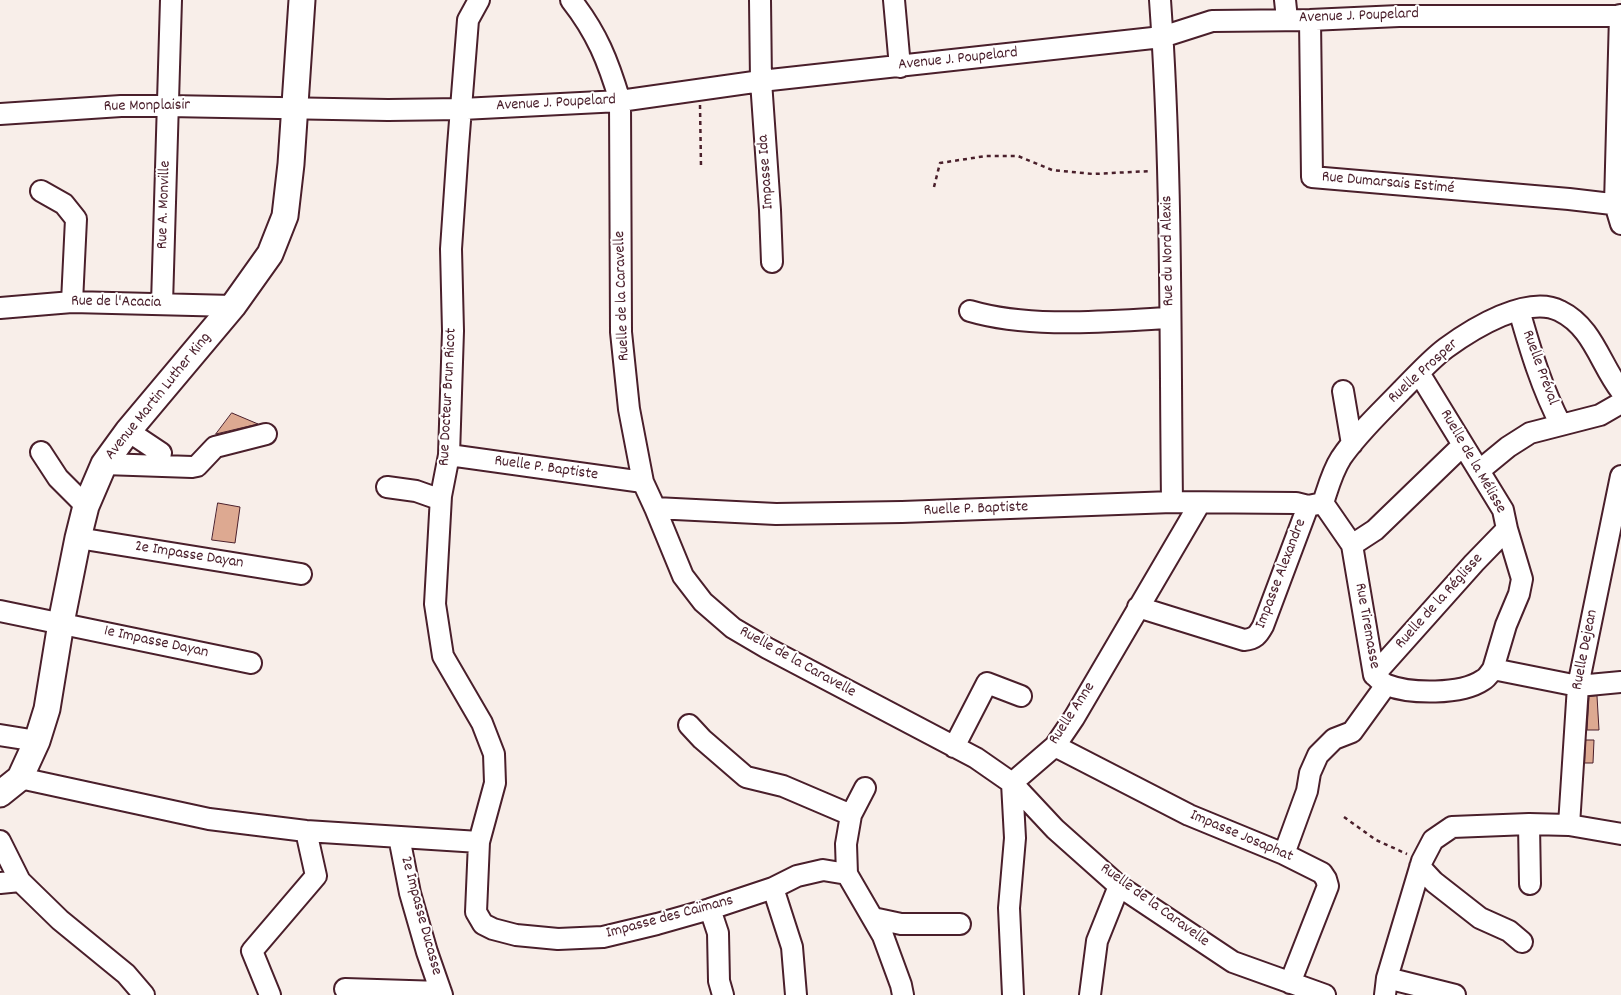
<!DOCTYPE html>
<meta charset="utf-8">
<style>
body{margin:0}
canvas{display:block;background:#f8eee9}
</style>
<canvas width="1621" height="995"></canvas>
<script>
const ctx = document.querySelector('canvas').getContext('2d');
ctx.lineJoin = 'round';
function paint(path, color) { ctx.fillStyle = color; ctx.fill(path, 'evenodd'); }
function stroke(path, color, width, dash) { ctx.strokeStyle = color; ctx.lineWidth = width; ctx.lineCap = dash ? 'butt' : 'round'; ctx.setLineDash(dash || []); ctx.stroke(path); }
function label(font, color, halo, rows, align = 'center') {
  ctx.font = font + ' Dekko,sans-serif'; ctx.lineWidth = 4; ctx.setLineDash([]); ctx.textBaseline = 'middle'; ctx.strokeStyle = halo; ctx.fillStyle = color; for (const [text, x, y, turn = 0] of rows) {
    ctx.save(); ctx.translate(x, y); ctx.rotate((+turn || 0) * Math.PI / 180); ctx.textAlign = isNaN(turn) ? turn : align; if (halo) ctx.strokeText(text, 0, 0); ctx.fillText(text, 0, 0); ctx.restore();
  }
}
const building = new Path2D(`
 M232,413L258,424L216,434Z
 M218,503L240,507L235,543L212,540Z
 M1597,696L1599,730H1587L1589,697Z
 M1586,740H1594L1593,763H1585Z`);
paint(building, '#dda991');
stroke(building, '#4a1f2b', 1);
const minor = new Path2D(`
 M479,0L468,20L458,146L451,249L453,331L449,455L441,496L435,604L443,656L482,723L494,754L495,783L479,842L476,912L483,924L493,929L516,935L558,939L603,937L657,924L710,909L773,888L797,876L823,870L847,874
 M571,0C597,33 608,61 620,101L621,332L629,409L643,482L655,508L683,576L703,602L733,628L767,648L976,758L1012,783L1055,829L1119,886L1233,962L1325,995
 M760,0L761,81L770,210L772,262
 M894,0L900,67
 M1160,0C1172,167 1170,335 1172,502
 M1285,0L1287,19
 M1620,15L1615,204L1621,224
 M1310,20L1312,177L1569,199L1621,205
 M0,114L121,106H168L388,110L462,109L620,101L761,81L1162,37L1212,21L1310,20L1399,16H1621
 M41,191L64,204L76,219L72,302
 M162,304L171,0
 M0,308L72,302L233,306
 M1519,310C1530,349 1542,389 1561,425
 M970,311C1031,329 1107,321 1170,318
 M1419,373L1503,510L1507,529L1522,579L1519,594L1506,625L1493,669
 M1343,391L1352,444
 M128,431L161,453
 M41,452L58,478L86,506
 M449,455L643,482
 M104,464L192,467L197,466L215,447L266,434
 M1480,470L1508,447L1530,433L1600,415L1621,403
 M387,487L416,491L433,497L441,496
 M1323,503C1328,488 1332,472 1341,458C1358,433 1381,412 1402,390C1416,376 1430,360 1446,348C1472,329 1528,294 1560,311C1593,327 1600,364 1621,391
 M655,508L776,514L902,512L1172,502L1296,503L1308,506L1323,503L1352,545L1374,675C1378,678 1382,683 1387,685C1410,694 1461,695 1483,680C1487,678 1490,673 1493,669L1578,686L1621,682
 M78,538L301,574
 M1352,545L1375,530L1463,445
 M1138,607L1244,640C1255,639 1258,635 1263,626L1308,506
 M0,611L251,663
 M1374,675L1474,563L1507,529
 M689,725L702,739L746,777L783,786L851,815
 M0,735L37,741
 M1055,746L1189,815L1284,854L1322,873L1326,879L1328,886L1290,983
 M954,747L987,683L1021,696
 M20,778L209,819L306,831L479,842
 M865,788L851,815L846,844L847,874L883,936L901,985L903,995
 M1529,824L1530,884
 M1569,825L1578,686L1621,476
 M399,837L410,893L427,952L442,995
 M0,841L20,881L60,920L126,974L144,995
 M1284,854L1307,791L1310,773L1318,755L1334,739L1352,732L1386,685
 M1420,867L1434,882L1480,918L1509,931L1522,942
 M0,883L20,881
 M773,888L792,947L796,995
 M710,909L718,933L719,981L723,995
 M873,918L901,924H960
 M1387,978L1455,995
 M345,989L441,992
 M270,995L252,951L316,876L306,831
 M1013,995L1009,908L1015,838L1012,783L1055,746L1074,718L1200,503
 M1090,995L1097,941L1119,886
 M1385,995L1387,978L1422,861L1433,840L1452,827L1529,824L1569,825L1621,834`);
const major = new Path2D(`
 M0,794L20,778L37,741L47,709L61,623L78,538L86,506L104,464L128,431L233,306L270,254L285,216L291,164L302,0`);
stroke(minor, '#4a1f2b', 24);
stroke(major, '#4a1f2b', 29);
stroke(new Path2D(`
 M700,105L701,167
 M934,187L940,163L986,156H1018L1052,170L1093,174L1151,171
 M1344,817L1376,840L1407,854`), '#4a1f2b', 2.5, [4, 4]);
stroke(minor, '#fff', 20);
stroke(major, '#fff', 25);
label('16px', '#4a1f2b', '#fff', [
 ["Avenue J. Poupelard",1359,17,-2],
 ["Avenue J. Poupelard",958,60,-6],
 ["Avenue J. Poupelard",556,104,-3],
 ["Rue Monplaisir",147,107,-1],
 ["Impasse Ida",767,172,-94],
 ["Rue Dumarsais Estimé",1388,184,5],
 ["Rue A. Monville",165,205,-88],
 ["Rue du Nord Alexis",1169,251,-91],
 ["Ruelle de la Caravelle",623,296,-92],
 ["Rue de l'Acacia",116,303,1],
 ["Ruelle Préval",1539,368,70],
 ["Ruelle Prosper",1424,372,-42],
 ["Avenue Martin Luther King",159,397,-51],
 ["Rue Docteur Brun Ricot",449,397,-87],
 ["Ruelle de la Mélisse",1472,462,60],
 ["Ruelle P. Baptiste",546,469,8],
 ["Ruelle P. Baptiste",976,510,-2],
 ["2e Impasse Dayan",189,556,9],
 ["Impasse Alexandre",1282,574,-69],
 ["Ruelle de la Réglisse",1440,602,-48],
 ["Rue Tiremasse",1366,626,80],
 ["1e Impasse Dayan",156,643,12],
 ["Ruelle Dejean",1586,650,-79],
 ["Ruelle de la Caravelle",797,663,29],
 ["Ruelle Anne",1073,714,-57],
 ["Impasse Josaphat",1241,837,23],
 ["Ruelle de la Caravelle",1154,906,36],
 ["2e Impasse Ducasse",420,916,75],
 ["Impasse des Caïmans",670,918,-15]
]);
</script>
